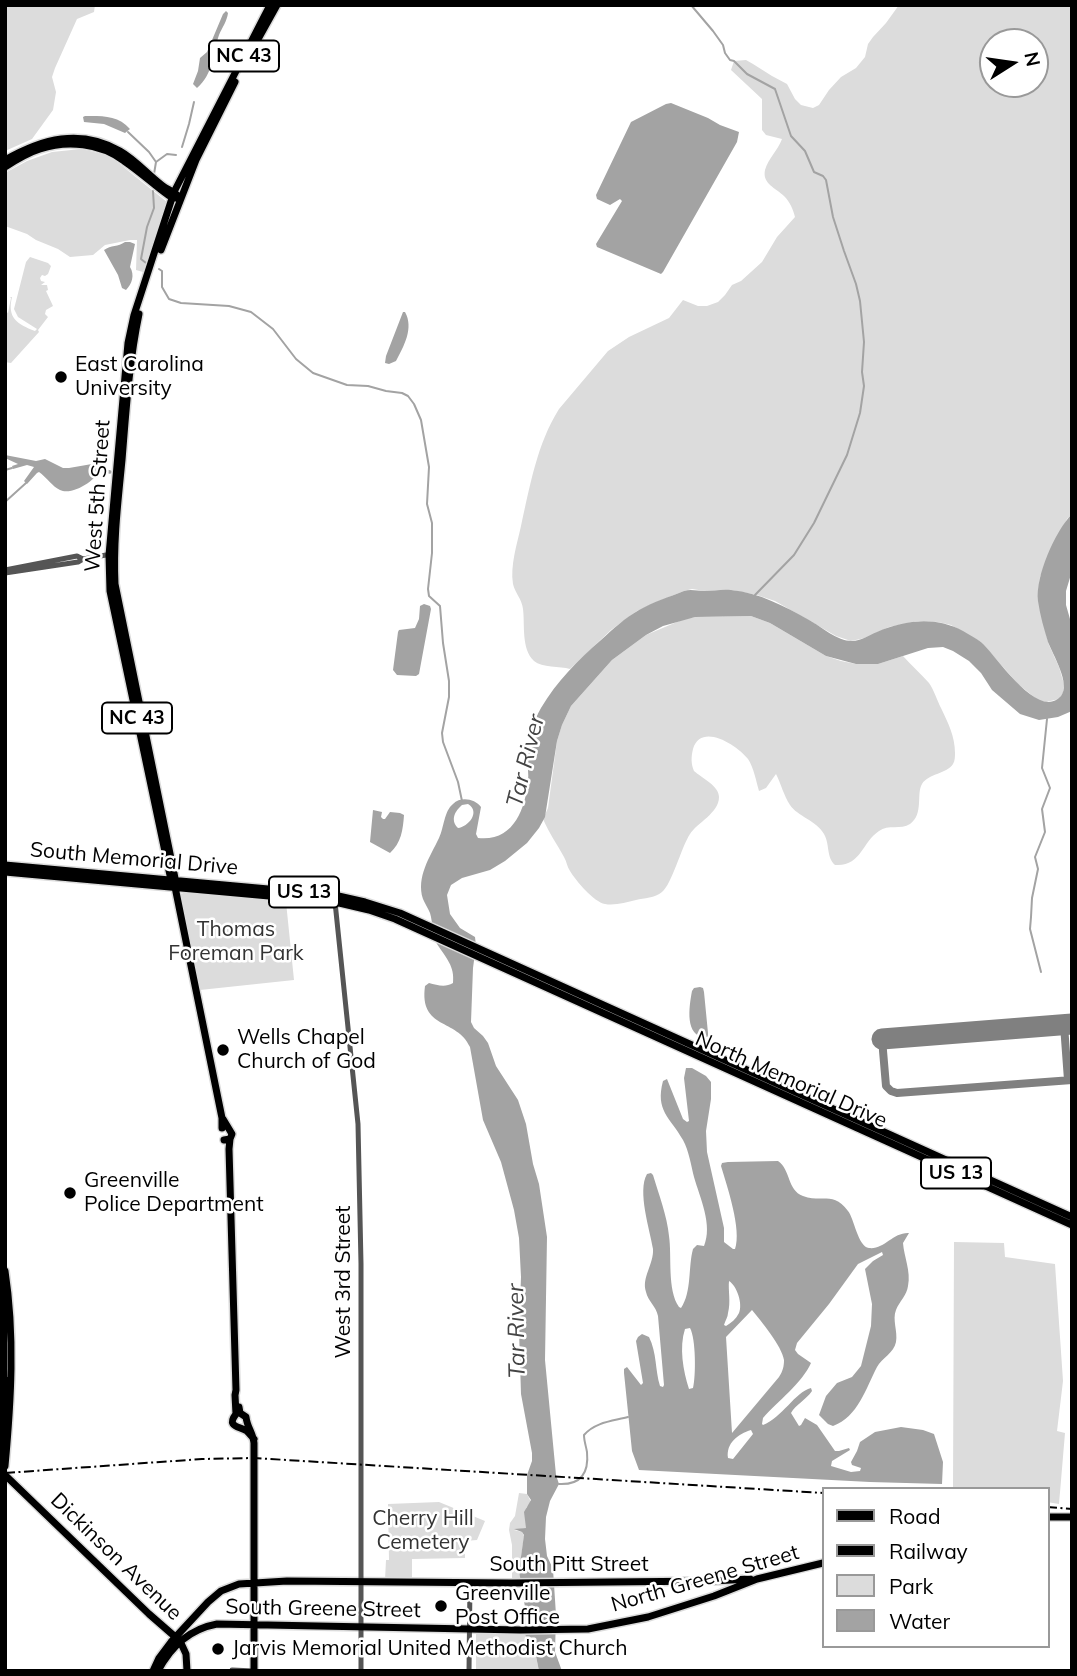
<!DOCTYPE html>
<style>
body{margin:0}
#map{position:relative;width:1077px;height:1676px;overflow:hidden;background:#fff;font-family:Mulish,sans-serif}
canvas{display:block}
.frame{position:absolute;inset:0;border:7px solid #000;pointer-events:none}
.legend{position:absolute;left:822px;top:1487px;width:228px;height:161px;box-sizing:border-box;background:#fff;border:2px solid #999;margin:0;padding:9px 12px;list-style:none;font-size:21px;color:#000}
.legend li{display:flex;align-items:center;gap:14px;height:35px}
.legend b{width:35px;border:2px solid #999}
.north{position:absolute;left:979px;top:28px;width:70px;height:70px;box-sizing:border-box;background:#fff;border:2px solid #999;border-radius:50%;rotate:78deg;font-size:19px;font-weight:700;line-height:28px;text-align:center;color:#000}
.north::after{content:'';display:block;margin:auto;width:24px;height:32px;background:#000;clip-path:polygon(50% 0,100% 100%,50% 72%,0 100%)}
</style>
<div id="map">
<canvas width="1077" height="1676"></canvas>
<div class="frame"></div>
<ul class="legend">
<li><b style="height:9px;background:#000"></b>Road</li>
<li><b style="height:9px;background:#000"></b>Railway</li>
<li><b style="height:19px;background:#dcdcdc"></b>Park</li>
<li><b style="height:19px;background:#a3a3a3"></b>Water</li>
</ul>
<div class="north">N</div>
</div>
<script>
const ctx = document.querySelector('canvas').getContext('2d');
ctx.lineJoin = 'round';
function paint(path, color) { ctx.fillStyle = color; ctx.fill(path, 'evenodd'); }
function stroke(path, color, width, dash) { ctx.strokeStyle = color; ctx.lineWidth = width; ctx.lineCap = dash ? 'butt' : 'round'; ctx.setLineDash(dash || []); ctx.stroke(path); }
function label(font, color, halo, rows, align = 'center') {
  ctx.font = font + ' Mulish,sans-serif'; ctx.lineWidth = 5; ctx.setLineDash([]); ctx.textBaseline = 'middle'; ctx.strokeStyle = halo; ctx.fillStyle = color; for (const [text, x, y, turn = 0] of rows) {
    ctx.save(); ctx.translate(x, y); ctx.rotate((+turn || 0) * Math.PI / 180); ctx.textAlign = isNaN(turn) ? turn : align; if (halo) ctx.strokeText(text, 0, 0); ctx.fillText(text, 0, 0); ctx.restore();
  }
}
paint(new Path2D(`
 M5,5H95L94,12L77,19L55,68L52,77L56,92L53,110L32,139L5,151Z
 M899,5H1072V514L1067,519L1040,577L1038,592L1043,622L1049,645L1059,667L1064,684L1063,693L1059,699L1046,702L1039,701L1018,684L981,642L951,625L938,622L918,621L889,627L865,638L851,641L836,636L775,601L757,595L732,590L705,591L692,589L684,591L654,603L637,611L611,630L570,669C560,666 542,668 534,661C521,649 525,624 523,609C522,599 515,593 513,584C510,566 517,544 521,526C530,486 537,444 559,409L608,351L629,337L669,318L683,300L698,306H707L718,302L725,295L732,285L741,281L762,262L777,237L795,217C793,209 790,202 784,196C776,188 762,184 765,170C768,159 778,150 782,139L766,135L762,130V99L731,70L734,61L746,60L753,64L772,76L787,84L795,99L801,105L813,108L819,105L829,90L841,77L856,68L865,57L868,44L873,37L886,23ZM993,42H1035V84H993Z
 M81,149L103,154L116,161L167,202L143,272L136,270L137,240H130L105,245L93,255L70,257L58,249L36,240L27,234L5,226V173L27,161L52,152Z
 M30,257L48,263L51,266L48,274L45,276L42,275L40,278L41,281L45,282L41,285H47L48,290L46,291L53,306L46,310L45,314L48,317L38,330L39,332L11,363L5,362V311L8,313L11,298L10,297H12C7,318 17,324 35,331L37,329L18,317L14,309L26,262Z
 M751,616L770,623L826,656L841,661L856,664H878L903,656C911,665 921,674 929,683C934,690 937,700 941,708C948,723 955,736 955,753C955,756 955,761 953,764C947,774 929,773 922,784C916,794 924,814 910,824C901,830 888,824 879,831C862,842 861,867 835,865C826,857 830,844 824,834C817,821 797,816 790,805C784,796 781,784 776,774L766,788L759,791C756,781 754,768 748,759C737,745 701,722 693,749C691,757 691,764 694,771C702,778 719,786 719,797C719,813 697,823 690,834C681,848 672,884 662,892C655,898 644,898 636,900C626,902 615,906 605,904C594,902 576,881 570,871C567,867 567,862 564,857C557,844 549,833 543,819L548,808L557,741L562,725L571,706L612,660L646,635L684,619L695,617Z
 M185,892L286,902L294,980L200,990L180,895Z
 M954,1242L1004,1243L1005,1257L1055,1264L1063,1381L1057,1431L1065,1433L1059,1504L1047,1502V1489H963L953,1487Z
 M519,1493L527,1494L531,1502L526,1508V1528L514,1530L522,1532L524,1536L519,1571L521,1579H512V1545L509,1530L510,1523L515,1516Z
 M439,1502L485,1521L477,1540L465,1541V1558L412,1559V1579L385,1580L386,1560H389L388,1504Z
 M476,1633H524L535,1651L539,1671H476Z`), '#dcdcdc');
paint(new Path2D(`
 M226,11L228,13C227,21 222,28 219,35C212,55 214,73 197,88L193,84L198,71L200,58L207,52L223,14Z
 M671,103L708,118L720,125L739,132L737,142L663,272L661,274L597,247L596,244L622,201L620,199L610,205L597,199L596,195L631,122L666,104Z
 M85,116C102,116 118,115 130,129L125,133L104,124L84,122L83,117Z
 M125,242H130L135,244L130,267C135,275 132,284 126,290L122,288L118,275L104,250C111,245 118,247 125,242Z
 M403,312H405C414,328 404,346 396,361L389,364L385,363L386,356Z
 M5,455L36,461L45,459L63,468H69L92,464L100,468C98,480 72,496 60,490C53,487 46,477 39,472L37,473L27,484L24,481L34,467L27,465L13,469L12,466L18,464L5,458Z
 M1072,514V571L1066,591V605L1072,626V711L1058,717L1039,720L1020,714L992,690L981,673L969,661L953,651L943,647L928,648L878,664H856L826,656L770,623L751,616L695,617L663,626L646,635L612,660L571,706L562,725L557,741L545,817L539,828L527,843L505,861L490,870L462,878L451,885L447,895L450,914L460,928L475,937L476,946L473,968L471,1022L474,1028L483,1036L488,1043L496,1066L518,1100L526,1124L533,1164L539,1184L547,1237L545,1360L556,1475L559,1484L550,1501L546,1517L545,1539L547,1556L553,1569L556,1615L555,1652L562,1671H539L535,1651L524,1633L525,1607L519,1571L524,1535L522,1532L514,1529L526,1528L524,1512L531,1500L527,1494V1475L532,1461V1453L521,1394L519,1330L521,1277L519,1238L514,1210L501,1162L483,1120L470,1047C457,1018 419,1030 425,986L429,983C437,985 445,988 453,983C455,966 446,958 437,944C432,935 433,923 430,913C428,908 425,904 423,899C416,877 430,857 439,838C444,828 444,811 453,804C461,796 475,799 481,807L476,834L478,838C513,842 525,810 528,781C529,774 527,767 528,760C529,742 532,723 541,708C557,681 578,660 601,640C613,629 625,618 639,610C653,602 669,597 684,591C691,589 697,591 705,591C713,591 722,589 731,590C760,593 784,606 809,620C822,627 837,641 852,641C861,641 869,635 877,632C905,620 935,616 963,631C969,635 976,638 981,642C996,655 1038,722 1061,696C1071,684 1053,655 1048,642C1044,629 1040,615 1038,601C1035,577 1055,531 1072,514ZM468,804C481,812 468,827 458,828C450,820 455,811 462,805Z
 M424,604L430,606L431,609L419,674L416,676L397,675L393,670L398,632L399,630L415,628L419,619L420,606Z
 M373,810L382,812L381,817L383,819H385L390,812L400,813L404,815C403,830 401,843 390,853L370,842Z
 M700,987L703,988L704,992L708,1033V1037C684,1039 689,1007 692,991L694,988Z
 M686,1068H692L706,1076L711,1082V1099L706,1131L707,1152L724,1228V1242L733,1249H735C742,1230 727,1186 721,1166L722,1163L728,1162L778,1161C791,1170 787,1190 803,1196C822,1203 833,1191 848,1211C854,1218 858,1247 869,1248C884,1250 893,1232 909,1233L903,1243C904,1257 911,1271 908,1286C907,1295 899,1302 896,1310C892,1320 898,1331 896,1342C894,1353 882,1358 877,1367C866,1388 858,1417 833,1426L828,1424L819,1415L826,1396L837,1383L852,1377L861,1366L871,1326L872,1304L865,1269L873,1261L883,1255L882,1252L858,1264L829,1304L797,1343L795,1350L798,1354L811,1363C802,1383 778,1401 763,1418L762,1424L763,1425C782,1418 795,1392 811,1388L812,1391C806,1400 795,1405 791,1413L799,1426L801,1425L805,1418L817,1425L835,1451H839L849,1448L850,1450L832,1461L831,1466L851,1472L860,1471L861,1468L852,1465L851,1462L857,1451L860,1442L875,1432L901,1427L923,1430L934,1434L943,1462L942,1484L870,1482L639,1470L632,1451L624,1373V1369L627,1367L641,1385L643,1383L636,1341L638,1337L642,1334L649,1337C657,1353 655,1370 660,1386L663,1387L664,1385L658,1316C656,1306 648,1301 646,1292C641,1278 654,1264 653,1249C650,1230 637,1191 647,1174L651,1173L653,1175C659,1195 667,1216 669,1236C672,1256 667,1290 679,1307L681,1308C692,1292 688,1267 693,1249L697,1245L704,1246C713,1225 700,1198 694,1177C691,1165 689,1151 683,1140C670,1117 655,1111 663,1081L667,1079L683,1119L687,1122L689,1121L684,1078ZM729,1281C737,1286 743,1304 739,1313C736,1319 731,1323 726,1326L724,1325C725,1321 728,1317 728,1313C731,1302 728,1290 729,1281ZM752,1310C761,1321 782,1346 784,1360C784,1366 783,1371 779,1377L732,1433L726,1337ZM690,1328C696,1339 696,1376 693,1388L689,1389C683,1371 679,1347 685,1329ZM751,1430L753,1434L733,1459L728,1458C726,1443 738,1434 751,1430Z`), '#a3a3a3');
stroke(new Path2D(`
 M691,5L713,31L723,45L725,53L730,60L734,61L747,74L775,89L791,136L805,151L814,172L823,176L826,180L833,217L844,251L856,284L860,301L864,342L862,372L864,386L860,413L847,455L814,523L794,555L755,595
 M128,132L149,152L156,162
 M182,147L189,124L194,102
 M154,174L156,162L167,154L176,155
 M146,263L141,259L147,227L154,208L153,191
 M159,269L162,271V287L169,299L181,303L229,306L251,312L273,329L296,359L313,373L347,385L368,386L386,391L402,393L408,396L414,404L421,420L429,467L427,504L432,523V553L428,589L429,596L440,606L443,643L449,681V697L442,733L443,742L458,782L462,801
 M5,470L12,468
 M5,502L26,483
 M1041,972L1030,929L1031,917L1032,898L1038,869L1035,857L1045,832L1042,809L1050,788L1042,768L1047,719
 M559,1484C581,1485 589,1473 587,1452C586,1446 584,1441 584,1435C595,1422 613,1421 628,1417`), '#a3a3a3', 2);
stroke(new Path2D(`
 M100,470L110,472`), '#a3a3a3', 3.5);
stroke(new Path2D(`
 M1064,1025L1068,1080
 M882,1039L886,1086L891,1091L897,1093L1072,1080`), '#808080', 8);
stroke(new Path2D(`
 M882,1039L1072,1024`), '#808080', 21);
const major = new Path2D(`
 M252,50L277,5
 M5,160C42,139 80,128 120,151C136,160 148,175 163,186C167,189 172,191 177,195
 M5,167C16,160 27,153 40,149C67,140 100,143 124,161C139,171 153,184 168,195L173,198H176
 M161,250L196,160L235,82
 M139,314C129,362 126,411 122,460C118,501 113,542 115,584L176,883
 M5,865L334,895L365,902L400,913L1072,1217
 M5,872L335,902L369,910L395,919L1072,1225
 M223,1119L232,1134L230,1139L224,1140
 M222,1128V1118L175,887L171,880L110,591L109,555L128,343L134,315L174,192L270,5
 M230,1139L229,1149L236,1390L235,1395L236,1414C226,1427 239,1426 247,1431C248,1432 253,1438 254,1439
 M5,1271C15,1336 11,1401 5,1466
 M5,1380V1395
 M239,1407L240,1413L246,1417C247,1427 253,1433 254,1443V1671
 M5,1475L149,1614L180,1641L186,1654L187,1671
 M1047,1517H1072
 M153,1671L159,1658L171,1642L208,1602L221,1591L239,1584L287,1581L511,1583L712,1581L750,1579
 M158,1671C171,1646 190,1629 217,1624L520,1630L588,1629L648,1617L714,1596L757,1579L823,1563`);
stroke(major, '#dbdbdb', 10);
stroke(new Path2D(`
 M5,570L77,556L83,559
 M5,573L78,562L83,559L112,554
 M335,902L358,1124L361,1264V1671
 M232,1670L254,1671
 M469,1671L470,1583`), '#555', 5);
stroke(major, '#000', 7);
stroke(new Path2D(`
 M5,1473L202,1459L254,1458L823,1493
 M1047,1507L1072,1509`), '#000', 2, [10, 3.5, 2, 3.5]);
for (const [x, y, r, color] of [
 [61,377,7,"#000"],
 [223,1050,7,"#000"],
 [70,1193,7,"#000"],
 [441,1606,7,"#000"],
 [218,1649,7,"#000"]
]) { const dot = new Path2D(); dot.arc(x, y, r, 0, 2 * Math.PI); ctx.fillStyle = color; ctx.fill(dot); stroke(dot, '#fff', 2.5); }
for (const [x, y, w] of [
 [244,56,70],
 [137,718,70],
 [304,892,70],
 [956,1173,70]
]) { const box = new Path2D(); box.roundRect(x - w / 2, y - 15.5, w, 31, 5); ctx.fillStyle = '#fff'; ctx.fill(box); stroke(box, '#000', 2); }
label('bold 19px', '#000', null, [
 ["NC 43",244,56],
 ["NC 43",137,718],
 ["US 13",304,892],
 ["US 13",956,1173]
]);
label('21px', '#000', '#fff', [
 ["East Carolina",75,365],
 ["University",75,389],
 ["Wells Chapel",237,1038],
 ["Church of God",237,1062],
 ["Greenville",84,1181],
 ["Police Department",84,1205],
 ["Greenville",455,1594],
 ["Post Office",455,1618],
 ["Jarvis Memorial United Methodist Church",232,1649]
], 'left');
label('21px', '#000', '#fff', [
 ["West 5th Street",98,496,-86],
 ["South Memorial Drive",134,859,5],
 ["North Memorial Drive",791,1080,24],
 ["West 3rd Street",344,1282,-90],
 ["Dickinson Avenue",116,1557,44],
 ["South Pitt Street",569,1565],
 ["North Greene Street",705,1579,-16],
 ["South Greene Street",323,1609,1]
]);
label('21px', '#333', '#fff', [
 ["Thomas",236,930],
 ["Foreman Park",236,954],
 ["Cherry Hill",423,1519],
 ["Cemetery",423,1543]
]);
label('italic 23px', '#444', '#fff', [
 ["Tar River",526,761,-76],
 ["Tar River",517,1331,-91]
]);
</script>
